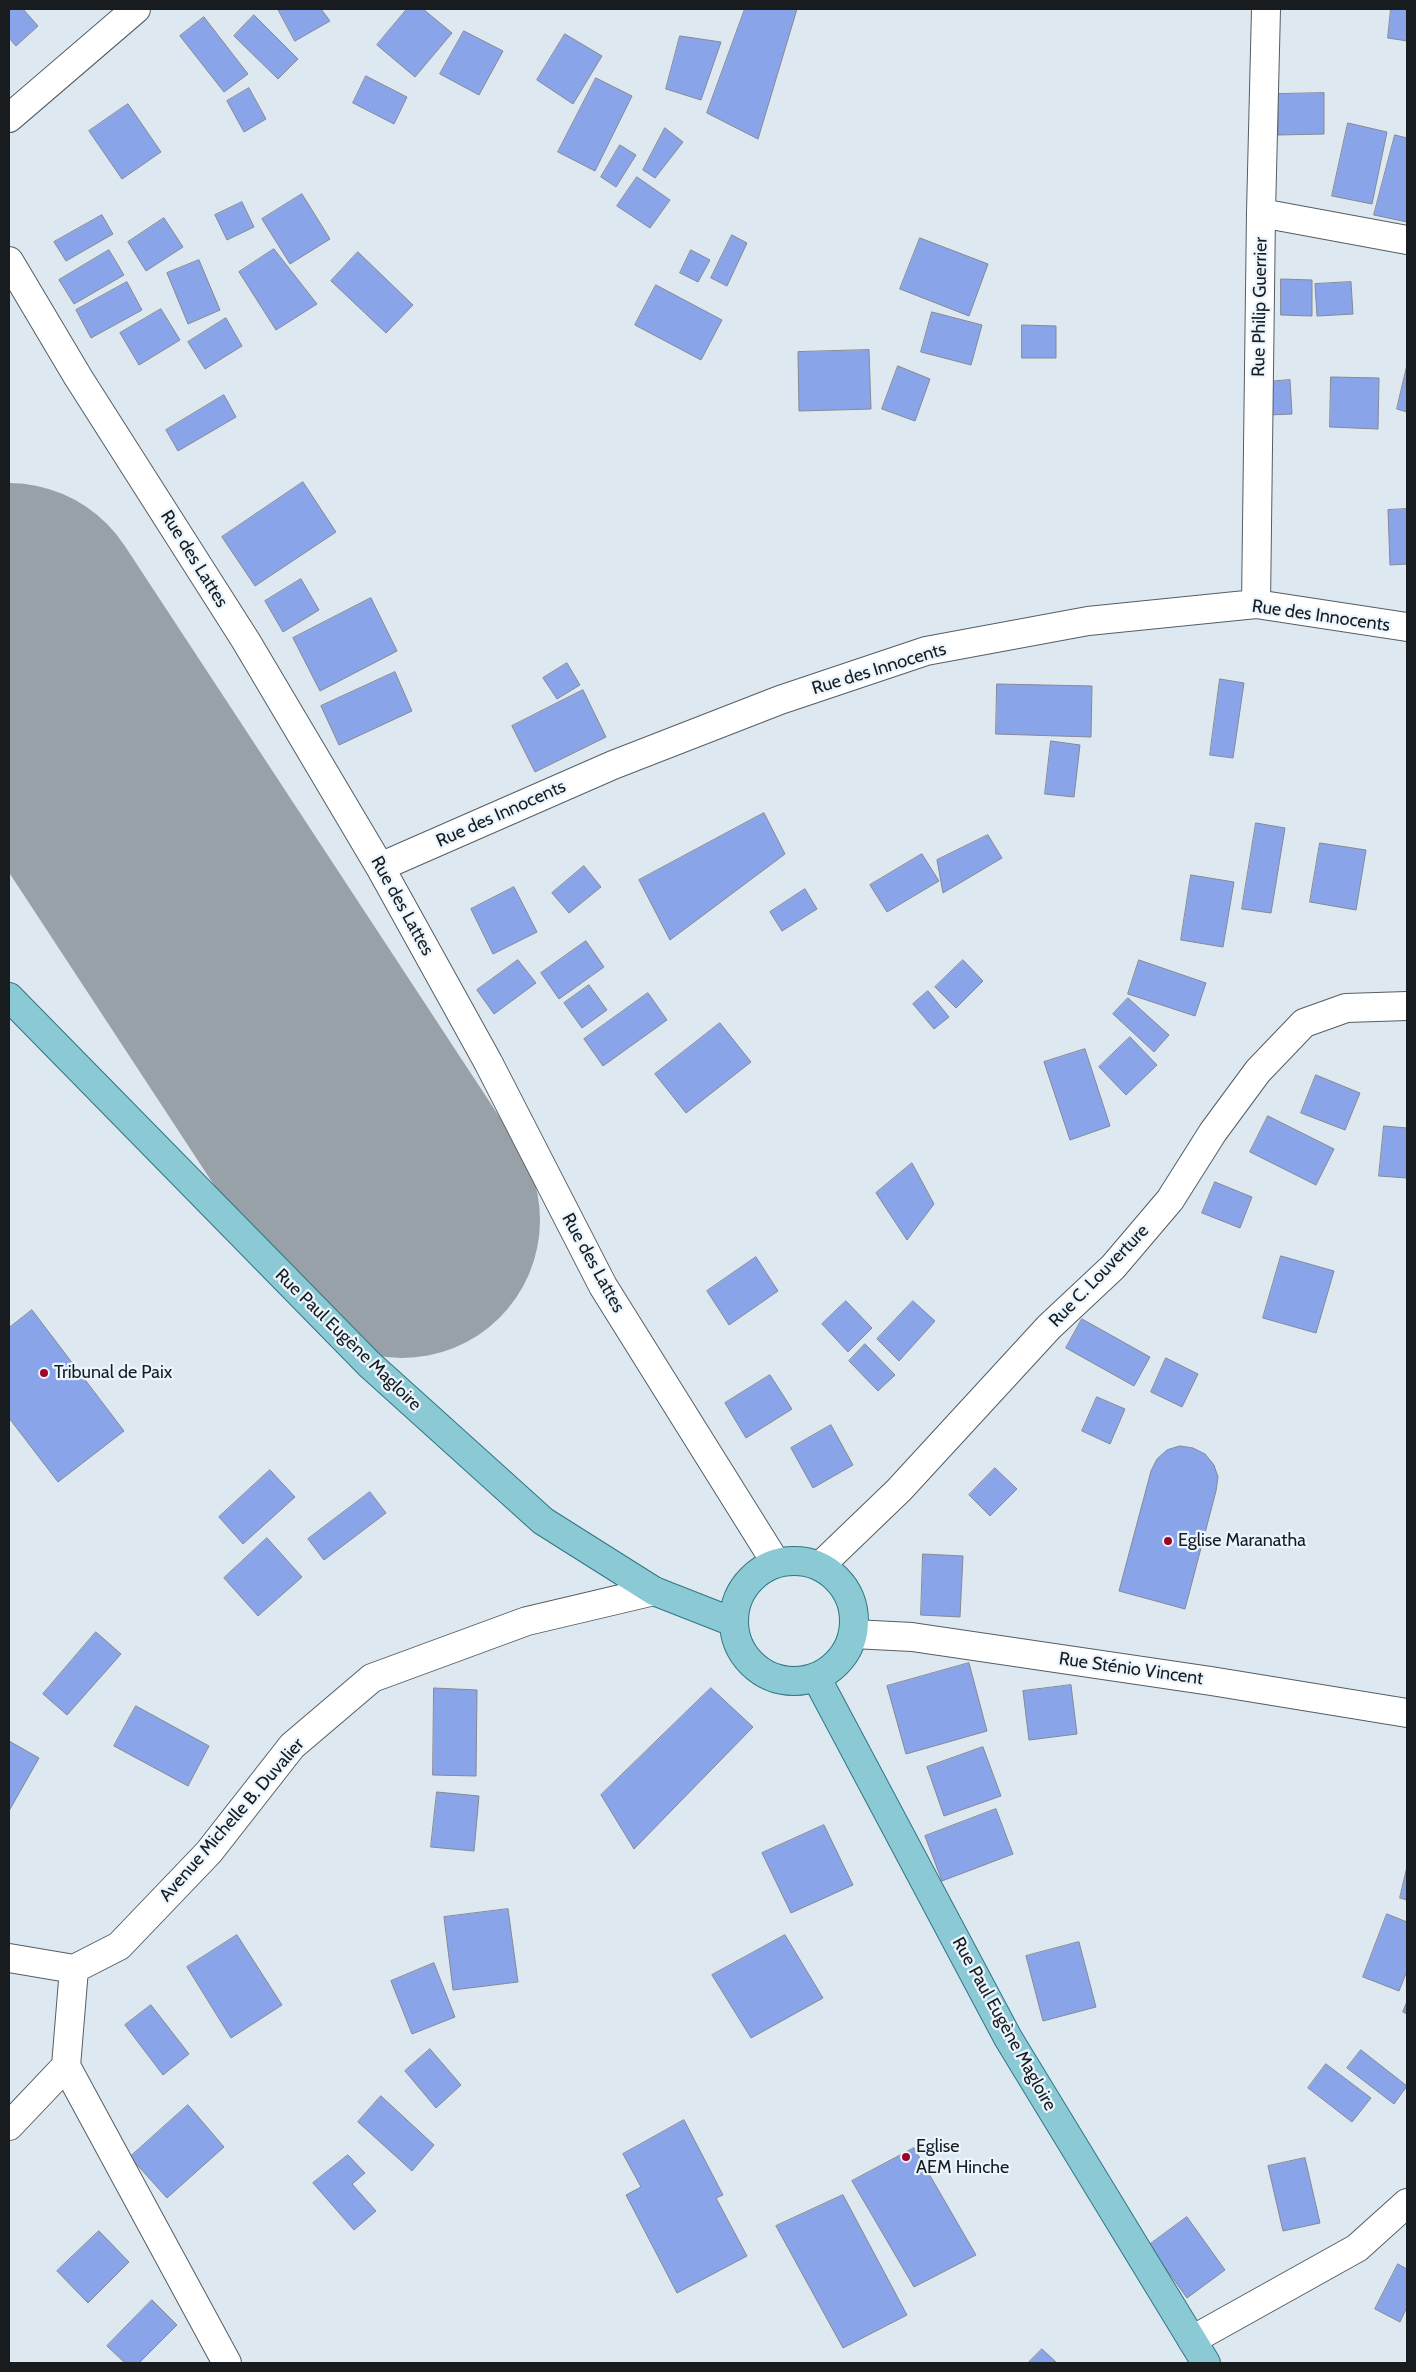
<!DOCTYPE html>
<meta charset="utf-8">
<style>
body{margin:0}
#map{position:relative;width:1416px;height:2372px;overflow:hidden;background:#dde8f0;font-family:Cabin,sans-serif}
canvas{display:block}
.frame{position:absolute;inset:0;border:10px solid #181c1f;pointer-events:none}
</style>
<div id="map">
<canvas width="1416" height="2372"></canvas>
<div class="frame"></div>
</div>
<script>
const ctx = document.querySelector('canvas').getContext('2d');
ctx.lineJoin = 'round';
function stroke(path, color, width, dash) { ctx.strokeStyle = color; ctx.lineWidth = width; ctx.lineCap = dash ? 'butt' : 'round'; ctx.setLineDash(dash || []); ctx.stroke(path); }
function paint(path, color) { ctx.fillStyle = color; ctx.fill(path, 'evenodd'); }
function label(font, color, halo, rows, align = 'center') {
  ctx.font = font + ' Cabin,sans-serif'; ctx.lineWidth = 4.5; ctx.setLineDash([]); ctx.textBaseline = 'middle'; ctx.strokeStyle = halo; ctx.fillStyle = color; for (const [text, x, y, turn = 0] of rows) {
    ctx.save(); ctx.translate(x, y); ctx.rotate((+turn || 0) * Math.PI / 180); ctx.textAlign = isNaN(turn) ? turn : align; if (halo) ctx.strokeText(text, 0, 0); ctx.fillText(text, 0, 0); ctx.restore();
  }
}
stroke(new Path2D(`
 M9,621L402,1220`), '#98a1a7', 276);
const building = new Path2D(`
 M9,9H23L38,26L16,46L9,38Z
 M278,9H321L330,21L295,41Z
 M407,9H423L452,33L415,77L377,45Z
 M745,9H797L758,139L707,113Z
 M1391,9H1407V41L1388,38Z
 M254,15L298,59L278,79L234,36Z
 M204,17L248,74L224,92L180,36Z
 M464,31L503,51L479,95L440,74Z
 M565,34L602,56L573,104L537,80Z
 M680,36L721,42L701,100L666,89Z
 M366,76L407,97L394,124L353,103Z
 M596,78L632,96L595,171L558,152Z
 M249,88L266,119L244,132L227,101Z
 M1324,93V134L1278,135V94Z
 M128,104L161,152L122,179L89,131Z
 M1348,123L1387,132L1372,204L1332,196Z
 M665,128L683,142L655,178L643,170Z
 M1395,135L1407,138V222L1374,215Z
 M620,145L636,155L616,187L601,177Z
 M637,177L670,200L650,228L617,206Z
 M302,194L330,239L290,264L262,219Z
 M242,202L254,227L227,240L215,215Z
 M102,215L113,234L66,261L54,242Z
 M164,218L183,247L146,271L128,242Z
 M732,235L747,243L727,286L711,278Z
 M920,238L988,264L969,316L900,289Z
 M274,249L317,304L276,330L239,272Z
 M109,250L124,275L74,304L59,280Z
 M691,250L710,260L698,282L680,273Z
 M358,252L413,305L386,333L331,281Z
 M199,260L220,310L188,324L167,273Z
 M1281,279L1312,280V316L1281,315Z
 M127,282L142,310L91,338L76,310Z
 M1351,282L1353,314L1317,316L1315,284Z
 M656,285L722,320L701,360L635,325Z
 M161,309L180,340L139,365L120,333Z
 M932,312L982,325L971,365L921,352Z
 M226,318L242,346L205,369L188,342Z
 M1022,325L1056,326V358H1022Z
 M869,350L871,409L799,411L798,352Z
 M1407,365V412L1397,409Z
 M898,366L930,379L915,421L882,409Z
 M1331,377L1379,378L1378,429L1330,427Z
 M1290,380L1292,414L1268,415L1266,382Z
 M224,395L236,417L178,451L166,430Z
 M303,482L336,532L255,586L222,537Z
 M1407,509V564L1390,565L1388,510Z
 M301,579L319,610L283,632L265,601Z
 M371,598L397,651L320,691L293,638Z
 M567,663L580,685L557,699L543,678Z
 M395,672L412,711L339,745L321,706Z
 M1220,679L1244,683L1233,758L1210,755Z
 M997,684L1092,686L1091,737L996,734Z
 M583,690L606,737L535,772L512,726Z
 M1051,741L1080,745L1074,797L1045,794Z
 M764,813L785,854L670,940L639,880Z
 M1256,823L1285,828L1271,913L1242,909Z
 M988,835L1002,858L943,893L937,860Z
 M1320,843L1366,850L1356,910L1310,902Z
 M922,854L939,881L887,912L870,885Z
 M584,866L601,887L569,913L552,893Z
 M1191,875L1234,882L1223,947L1181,940Z
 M514,887L537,932L493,954L471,909Z
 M805,889L817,909L782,931L770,912Z
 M586,941L604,967L559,999L541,973Z
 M518,960L536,983L494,1014L477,990Z
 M963,960L983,981L956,1008L935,987Z
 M1139,960L1206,983L1195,1016L1128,994Z
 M589,985L607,1010L582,1028L564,1003Z
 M928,991L949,1017L934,1029L913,1004Z
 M648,993L667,1020L603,1066L584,1039Z
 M1128,998L1169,1035L1154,1052L1113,1014Z
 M720,1023L751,1062L686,1113L655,1074Z
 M1130,1037L1157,1065L1126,1095L1099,1067Z
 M1085,1049L1110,1126L1070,1140L1044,1062Z
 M1316,1075L1360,1093L1345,1130L1301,1113Z
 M1268,1116L1334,1149L1316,1185L1250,1152Z
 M1384,1126L1407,1128V1178L1379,1176Z
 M912,1163L934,1204L907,1240L876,1193Z
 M1215,1182L1252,1197L1240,1228L1202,1213Z
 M1281,1256L1334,1271L1316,1333L1263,1318Z
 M756,1257L778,1291L729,1325L707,1291Z
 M846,1301L872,1328L848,1352L822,1324Z
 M913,1301L935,1321L899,1361L877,1339Z
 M32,1310L124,1431L58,1482L9,1418V1328Z
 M1082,1319L1150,1357L1134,1386L1066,1348Z
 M865,1344L895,1375L878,1391L849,1361Z
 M1166,1358L1198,1374L1182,1407L1151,1392Z
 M770,1375L792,1409L746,1438L725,1403Z
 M1097,1397L1125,1409L1110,1444L1082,1431Z
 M831,1425L853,1465L813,1488L791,1448Z
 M1180,1446L1193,1448L1205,1454L1214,1465L1218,1477L1216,1491L1185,1609L1119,1591L1151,1471L1157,1459L1167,1450Z
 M995,1468L1017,1489L990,1516L969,1495Z
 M270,1470L295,1497L243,1544L219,1517Z
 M370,1492L386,1513L324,1560L308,1539Z
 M267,1538L302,1577L258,1616L224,1578Z
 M923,1554L963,1556L960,1617L921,1615Z
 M96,1632L121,1654L67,1715L43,1694Z
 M969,1663L987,1731L906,1754L887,1686Z
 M1071,1685L1077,1734L1029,1740L1023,1691Z
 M434,1688L477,1690L476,1776L433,1775Z
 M711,1688L753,1727L634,1849L601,1795Z
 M136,1706L209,1746L188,1786L114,1746Z
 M9,1741L39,1758L9,1811Z
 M983,1747L1001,1796L944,1816L927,1767Z
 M437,1792L479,1796L474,1851L431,1847Z
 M996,1809L1013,1854L942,1881L925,1836Z
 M824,1825L853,1885L791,1913L762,1853Z
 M1407,1867V1900L1400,1898Z
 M508,1909L518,1982L453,1990L444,1917Z
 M1387,1914L1407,1922V1971L1399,1991L1363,1977Z
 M237,1935L282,2005L231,2038L187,1967Z
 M785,1935L823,1998L751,2038L712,1975Z
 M1079,1942L1096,2007L1043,2021L1026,1956Z
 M434,1963L455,2017L412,2034L391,1981Z
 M1407,2002V2014L1403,2012Z
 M151,2005L189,2054L163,2075L125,2025Z
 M430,2049L461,2085L436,2108L405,2071Z
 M1361,2050L1407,2086L1394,2104L1347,2068Z
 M1326,2064L1371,2098L1352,2122L1308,2088Z
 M381,2096L434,2145L412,2171L358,2122Z
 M188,2105L224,2147L167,2198L130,2157Z
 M684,2120L723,2195L716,2198L747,2256L677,2293L626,2195L641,2187L623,2154Z
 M914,2148L976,2255L914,2287L852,2181Z
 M348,2155L365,2173L352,2184L376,2211L354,2230L313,2183Z
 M1305,2158L1320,2223L1283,2231L1268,2166Z
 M843,2195L907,2315L843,2348L776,2226Z
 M1187,2217L1225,2270L1187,2298L1149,2245Z
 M99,2231L129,2262L88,2303L57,2271Z
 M1398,2264L1407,2269V2307L1400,2322L1375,2309Z
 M152,2300L177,2325L139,2363H125L107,2346Z
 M1042,2349L1057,2363H1028Z`);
paint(building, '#89a4e8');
stroke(building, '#858994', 1);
const minor = new Path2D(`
 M9,118L136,9
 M1261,213L1407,240
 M9,261L78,377L246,641L380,867L488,1062L603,1286L776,1563
 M1256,604L1261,213L1266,9
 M380,867L613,765L780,700L926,651L1088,621L1256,604L1407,627
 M820,1566L899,1490L1049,1327L1113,1267L1170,1200L1213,1132L1258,1071L1304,1023L1346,1008L1407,1006
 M853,1634L912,1637L1211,1681L1407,1713
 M9,1958L74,1969L119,1946L209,1852L292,1746L372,1678L527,1621L654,1591
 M66,2066L227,2363
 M9,2126L66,2066L74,1969
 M1192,2340L1357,2248L1407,2203`);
const major = new Path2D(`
 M9,997L369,1364L543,1521L654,1591L733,1622
 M734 1621a60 60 0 1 1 120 0a60 60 0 1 1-120 0Z
 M816,1677L1008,2038L1206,2363`);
stroke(minor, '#545e65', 30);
stroke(major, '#307683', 30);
stroke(minor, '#fff', 28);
stroke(major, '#8bcad5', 28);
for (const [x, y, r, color] of [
 [44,1373,5,"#a20227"],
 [1168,1541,5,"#a20227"],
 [906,2157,5,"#a20227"]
]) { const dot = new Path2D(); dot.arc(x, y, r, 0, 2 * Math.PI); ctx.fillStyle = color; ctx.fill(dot); stroke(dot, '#eaf5fe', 2); }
label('18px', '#181c1f', '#eaf5fe', [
 ["Rue Philip Guerrier",1260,307,-89],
 ["Rue des Lattes",194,559,58],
 ["Rue des Innocents",1321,616,8],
 ["Rue des Innocents",879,669,-17],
 ["Rue des Innocents",501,814,-24],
 ["Rue des Lattes",402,906,61],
 ["Rue des Lattes",593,1263,61],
 ["Rue C. Louverture",1099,1276,-46],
 ["Rue Paul Eugène Magloire",348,1340,44],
 ["Rue Sténio Vincent",1131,1669,8],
 ["Avenue Michelle B. Duvalier",232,1820,-49],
 ["Rue Paul Eugène Magloire",1004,2024,61]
]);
label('18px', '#181c1f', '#eaf5fe', [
 ["Tribunal de Paix",54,1373],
 ["Eglise Maranatha",1178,1541],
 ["Eglise",916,2147],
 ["AEM Hinche",916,2168]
], 'left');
</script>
